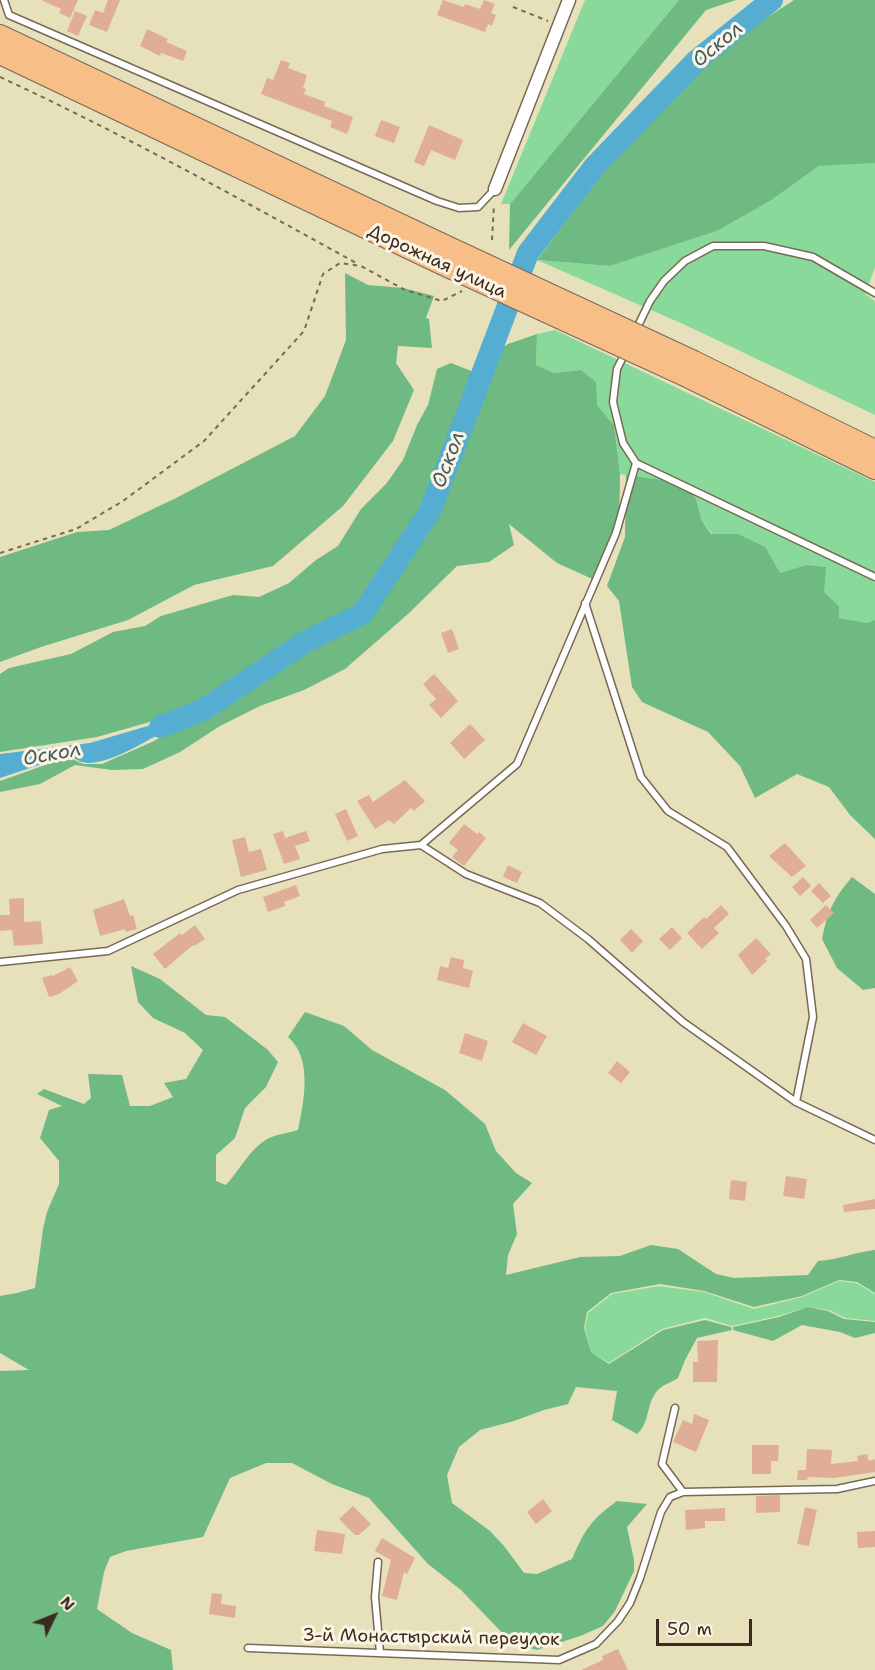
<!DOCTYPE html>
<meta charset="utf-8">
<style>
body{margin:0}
#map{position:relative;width:875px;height:1670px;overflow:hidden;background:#e6e0bb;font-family:"Shantell Sans",sans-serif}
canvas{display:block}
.north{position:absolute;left:24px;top:1586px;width:60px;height:60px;-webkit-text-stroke:4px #fcf5e5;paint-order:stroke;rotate:47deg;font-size:16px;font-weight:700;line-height:24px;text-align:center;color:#3b2a1e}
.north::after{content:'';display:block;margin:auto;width:21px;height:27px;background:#3b2a1e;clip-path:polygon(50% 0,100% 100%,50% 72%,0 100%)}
.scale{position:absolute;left:656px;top:1619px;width:96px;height:27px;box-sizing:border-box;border:3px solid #3b2a1e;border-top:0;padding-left:8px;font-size:18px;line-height:21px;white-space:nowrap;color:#3b2a1e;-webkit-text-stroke:4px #fcf5e5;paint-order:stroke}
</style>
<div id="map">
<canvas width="875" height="1670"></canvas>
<div class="north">N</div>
<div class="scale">50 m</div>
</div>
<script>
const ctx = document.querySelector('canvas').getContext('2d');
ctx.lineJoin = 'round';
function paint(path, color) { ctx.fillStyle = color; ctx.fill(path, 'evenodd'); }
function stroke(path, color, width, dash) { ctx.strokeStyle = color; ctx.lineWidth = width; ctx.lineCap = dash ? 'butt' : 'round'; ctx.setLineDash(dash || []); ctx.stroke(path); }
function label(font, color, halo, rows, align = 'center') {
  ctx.font = font + ' "Shantell Sans",sans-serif'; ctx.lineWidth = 6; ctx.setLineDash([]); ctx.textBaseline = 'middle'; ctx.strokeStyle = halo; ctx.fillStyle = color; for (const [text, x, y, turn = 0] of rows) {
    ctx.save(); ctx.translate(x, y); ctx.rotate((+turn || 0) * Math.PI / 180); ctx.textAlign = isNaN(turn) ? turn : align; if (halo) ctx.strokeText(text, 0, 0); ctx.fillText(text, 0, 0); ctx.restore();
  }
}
paint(new Path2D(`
 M585,0H679L510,204H501Z
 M866,163H875V268L865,294L875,301V415L683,324L537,260L610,266L717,231L770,201L819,166Z
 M555,330L875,482V620L867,623L839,618V606L824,593L806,565L780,573L738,534H712L702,521L696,499L645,479L620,474L614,425L597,405L581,370L554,373L536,365L537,334Z
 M839,1281L856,1283L875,1294V1321L845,1318L829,1310L808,1307L778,1316L732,1326L705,1318L662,1329L609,1363L591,1352L585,1328L588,1313L612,1294L659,1286L704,1292L754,1309L802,1297Z`), '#89da9a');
paint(new Path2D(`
 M679,0H736L706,10L509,250L510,204Z
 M794,0H875V163L819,166L770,201L717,231L610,266L537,260L614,157L683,86L739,36Z
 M345,273L368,285L403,288L434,296L426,318L429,319L432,348L398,346L396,363L414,390L393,441L343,506L273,566L194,585L128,620L41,647L0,662V557L77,532L109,530L176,498L295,436L325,396L346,340Z
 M537,334L536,365L554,373L581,370L596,382L597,405L614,425L620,474L619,534L599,582L557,563L509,524L514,545L489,562L457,566L408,614L345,669L304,690L260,706L220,726L180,752L143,769L112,770L75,765L40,784L0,792V781L68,757L83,764H102L152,742L205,714L308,646L366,617L433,513L493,353L508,344Z
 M451,363L474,372L418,515L357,609L305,634L210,698L160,719L97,737L0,752V674L9,668L71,654L113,632L145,626L161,616L233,595L259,597L289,583L316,560L338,546L361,509L386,484L403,460L417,425L428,405L437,369Z
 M626,475L684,483L696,499L702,521L711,534H738L765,547L780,573L806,565L826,567L824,592L839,606V618L867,623L875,620V839L850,815L829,787L797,774L755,798L740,766L708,732L642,702L632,687L619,601L607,586L625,537Z
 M852,877L875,894V988L863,990L837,968L822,939C828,910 833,900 852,877Z
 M131,966L160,979L206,1015L225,1017L268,1050L278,1062L266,1087L245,1108L235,1138L216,1155V1181L226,1185C240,1170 250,1148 269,1138C278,1134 289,1133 298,1130C304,1102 313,1058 288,1037L305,1012L344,1026L372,1050L445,1090L485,1124L496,1151L516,1173L532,1183L513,1204L517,1234L508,1255L506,1275L580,1257L620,1256L651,1245L678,1249L716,1274L734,1278L808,1275L818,1261C838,1260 855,1252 875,1250V1293L857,1282L839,1280L802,1296L754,1307L704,1291L660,1284L611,1293L587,1312L584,1328L591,1352L609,1364L663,1330L705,1320L731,1327L732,1330L697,1338L685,1360L678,1378C672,1382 662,1385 657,1391C646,1404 650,1423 637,1434L612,1420L617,1391L576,1387L568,1404L544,1410L514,1421L480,1430L459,1447L447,1475L452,1503L490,1531L504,1546L524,1573L537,1574L572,1559C585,1529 591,1520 617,1501L647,1504L627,1527L634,1560V1571L615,1611L603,1626L580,1636L537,1650L512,1643L461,1590L428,1564L369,1498L332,1484L292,1463H266L230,1478L203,1537L126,1551L110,1557L104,1572L97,1609L132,1633L171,1650L173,1670H0V1371L29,1370L0,1353V1296L17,1293L35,1288L43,1229L47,1212L59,1184V1161L40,1138L49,1110L62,1106L37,1094L44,1089L84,1104L91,1098L88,1074L122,1075L130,1106H150L173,1097L164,1083L186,1079L203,1050L185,1033L153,1018L138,1002Z
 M808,1307L828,1311L844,1319L875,1322V1333L855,1338L840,1332L802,1325L773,1341L733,1330V1327L779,1317Z`), '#6eba82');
paint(new Path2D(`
 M192,713C170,727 107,770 82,762C78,761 73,757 69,755L0,778V754L90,743Z`), '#55add2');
stroke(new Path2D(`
 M160,727L203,710L305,642L362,614L430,511L528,253L594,167L697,60L772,0`), '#55add2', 22);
paint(new Path2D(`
 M41,0H78L70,18L59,13L61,9Z
 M108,0H120L107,32L89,25L95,10L103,13Z
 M443,0L464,7L465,4L480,9L484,0L495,4L491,13L496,15L492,26L488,24L485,32L437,15Z
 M75,11L87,16L78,36L67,31Z
 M147,29L168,39L166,42L187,51L183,61L161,53L160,56L140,46Z
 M281,60L290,63L288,68L307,75L303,88L306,89L304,94L325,102L324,106L353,117L347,134L330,127L332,121L261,94L267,78L273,80Z
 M381,120L400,127L394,143L375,136Z
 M429,125L463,140L455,160L431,150L424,166L414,162Z
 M452,629L459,649L448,653L441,633Z
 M434,674L458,701L441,718L429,705L436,699L423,684Z
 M470,724L485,740L464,759L450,743Z
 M405,780L425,801L414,811L411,808L394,824L389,820L375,829L357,801L369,795L373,802Z
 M346,809L358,836L347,841L335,814Z
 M464,824L477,834L479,832L486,838L464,866L452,857L458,850L449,843Z
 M283,831L285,838L306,831L310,841L295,846L300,859L284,864L273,834Z
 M245,837L249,852L261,849L267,870L241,877L232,840Z
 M785,843L806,866L792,877L769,856Z
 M508,865L522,872L517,883L503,877Z
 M803,877L811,886L800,896L792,887Z
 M819,883L831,896L823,903L811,891Z
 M296,885L300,896L284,902L285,906L268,912L263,897Z
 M24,898V922L41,921L43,944L14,946L12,930L0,931V915H10L9,899Z
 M124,899L130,916L133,915L137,929L125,932V929L100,936L93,910Z
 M721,905L729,914L714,928L719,933L702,949L687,933L704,917L706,919Z
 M826,905L834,913L817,928L810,920Z
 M195,925L205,939L194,946L193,945L165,969L153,954L180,933L182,935Z
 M672,927L682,938L670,950L659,939Z
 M631,929L643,941L632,953L620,940Z
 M756,938L771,954L765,959L767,961L752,975L738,955Z
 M451,957L464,960L463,968L473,971L469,988L437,980L440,966L448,968Z
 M70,967L78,981L59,994L49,997L42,978L52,975L53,976Z
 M523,1023L547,1036L536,1055L512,1042Z
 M465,1033L488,1041L482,1061L459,1053Z
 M617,1061L630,1072L621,1083L608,1073Z
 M786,1176L807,1179L804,1199L783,1196Z
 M731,1180L747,1182L745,1201L729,1199Z
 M875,1199V1209L844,1212L843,1205Z
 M718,1340L717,1382H693V1362H698L697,1341Z
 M694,1414L709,1420L696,1452L673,1442L683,1420L692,1424Z
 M752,1445H779L778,1461H771V1474H752Z
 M807,1449L832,1450L831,1464L858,1461L857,1456L867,1454L869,1461L875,1459V1472L834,1478L808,1477L807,1480H797L798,1470H806Z
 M780,1495V1512L756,1513V1496Z
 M543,1499L552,1511L536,1524L527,1512Z
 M353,1506L371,1524L359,1535H355L339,1519Z
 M805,1507L817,1510L809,1546L797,1544Z
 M725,1508V1521H705V1528L686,1530L685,1510Z
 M317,1530L345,1534L342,1554L314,1551Z
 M875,1531V1547L858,1548L857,1532Z
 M382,1538L415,1558L407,1574L404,1572L397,1600L382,1596L391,1560L375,1551Z
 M212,1593L222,1594L221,1604L236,1606L235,1618L209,1614Z
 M618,1649L628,1670H581L603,1660L602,1656Z`), '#e0ae97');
const lane = new Path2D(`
 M4,0L9,15L437,201L459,208L478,207L495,189
 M636,330L650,301L664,281L685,261L713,246H764L813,257L875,293
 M636,463L875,577
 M585,603L641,777L668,811L727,847L786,926L806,959L813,1017L796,1102
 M421,845L466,874L540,903L588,939L683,1022L796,1102L875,1140
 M0,962L108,951L238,890L382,849L421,845L517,764L616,533L636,463L623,443L613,402L617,369L625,353
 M675,1408L662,1464L683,1492
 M378,1562L375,1597L380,1653
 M248,1648L559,1660L596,1644L618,1621L630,1603L640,1578L661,1512L670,1497L683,1492L837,1489L875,1481`);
const street = new Path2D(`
 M495,189L569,0`);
const primary = new Path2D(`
 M0,35L447,246
 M0,54L441,264
 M694,361L875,450
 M687,377L875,469`);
stroke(lane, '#776a55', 9);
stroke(street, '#776a55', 15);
stroke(primary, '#776a55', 22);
stroke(new Path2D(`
 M513,7L548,21
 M0,77C123,134 240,199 358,264
 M492,240L494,204
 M0,553L76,529L123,501L204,441L304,331L323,274L340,263L361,266L405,290L442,301L462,291`), '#776a55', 2, [4.5, 4.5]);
stroke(lane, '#fff', 6);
stroke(street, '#fff', 12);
stroke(primary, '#f7be88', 20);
const primaryBridge = new Path2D(`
 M447,246L694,361
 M441,264L687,377`);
stroke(primaryBridge, '#776a55', 22, []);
stroke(primaryBridge, '#f7be88', 20);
label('18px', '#3b2a1e', '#fcf5e5', [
 ["Дорожная улица",437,262,25],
 ["3-й Монастырский переулок",431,1638,1]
]);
label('italic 20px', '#44585d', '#fcf5e5', [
 ["Оскол",718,45,-40],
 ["Оскол",449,460,-69],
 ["Оскол",52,755,-10]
]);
</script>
